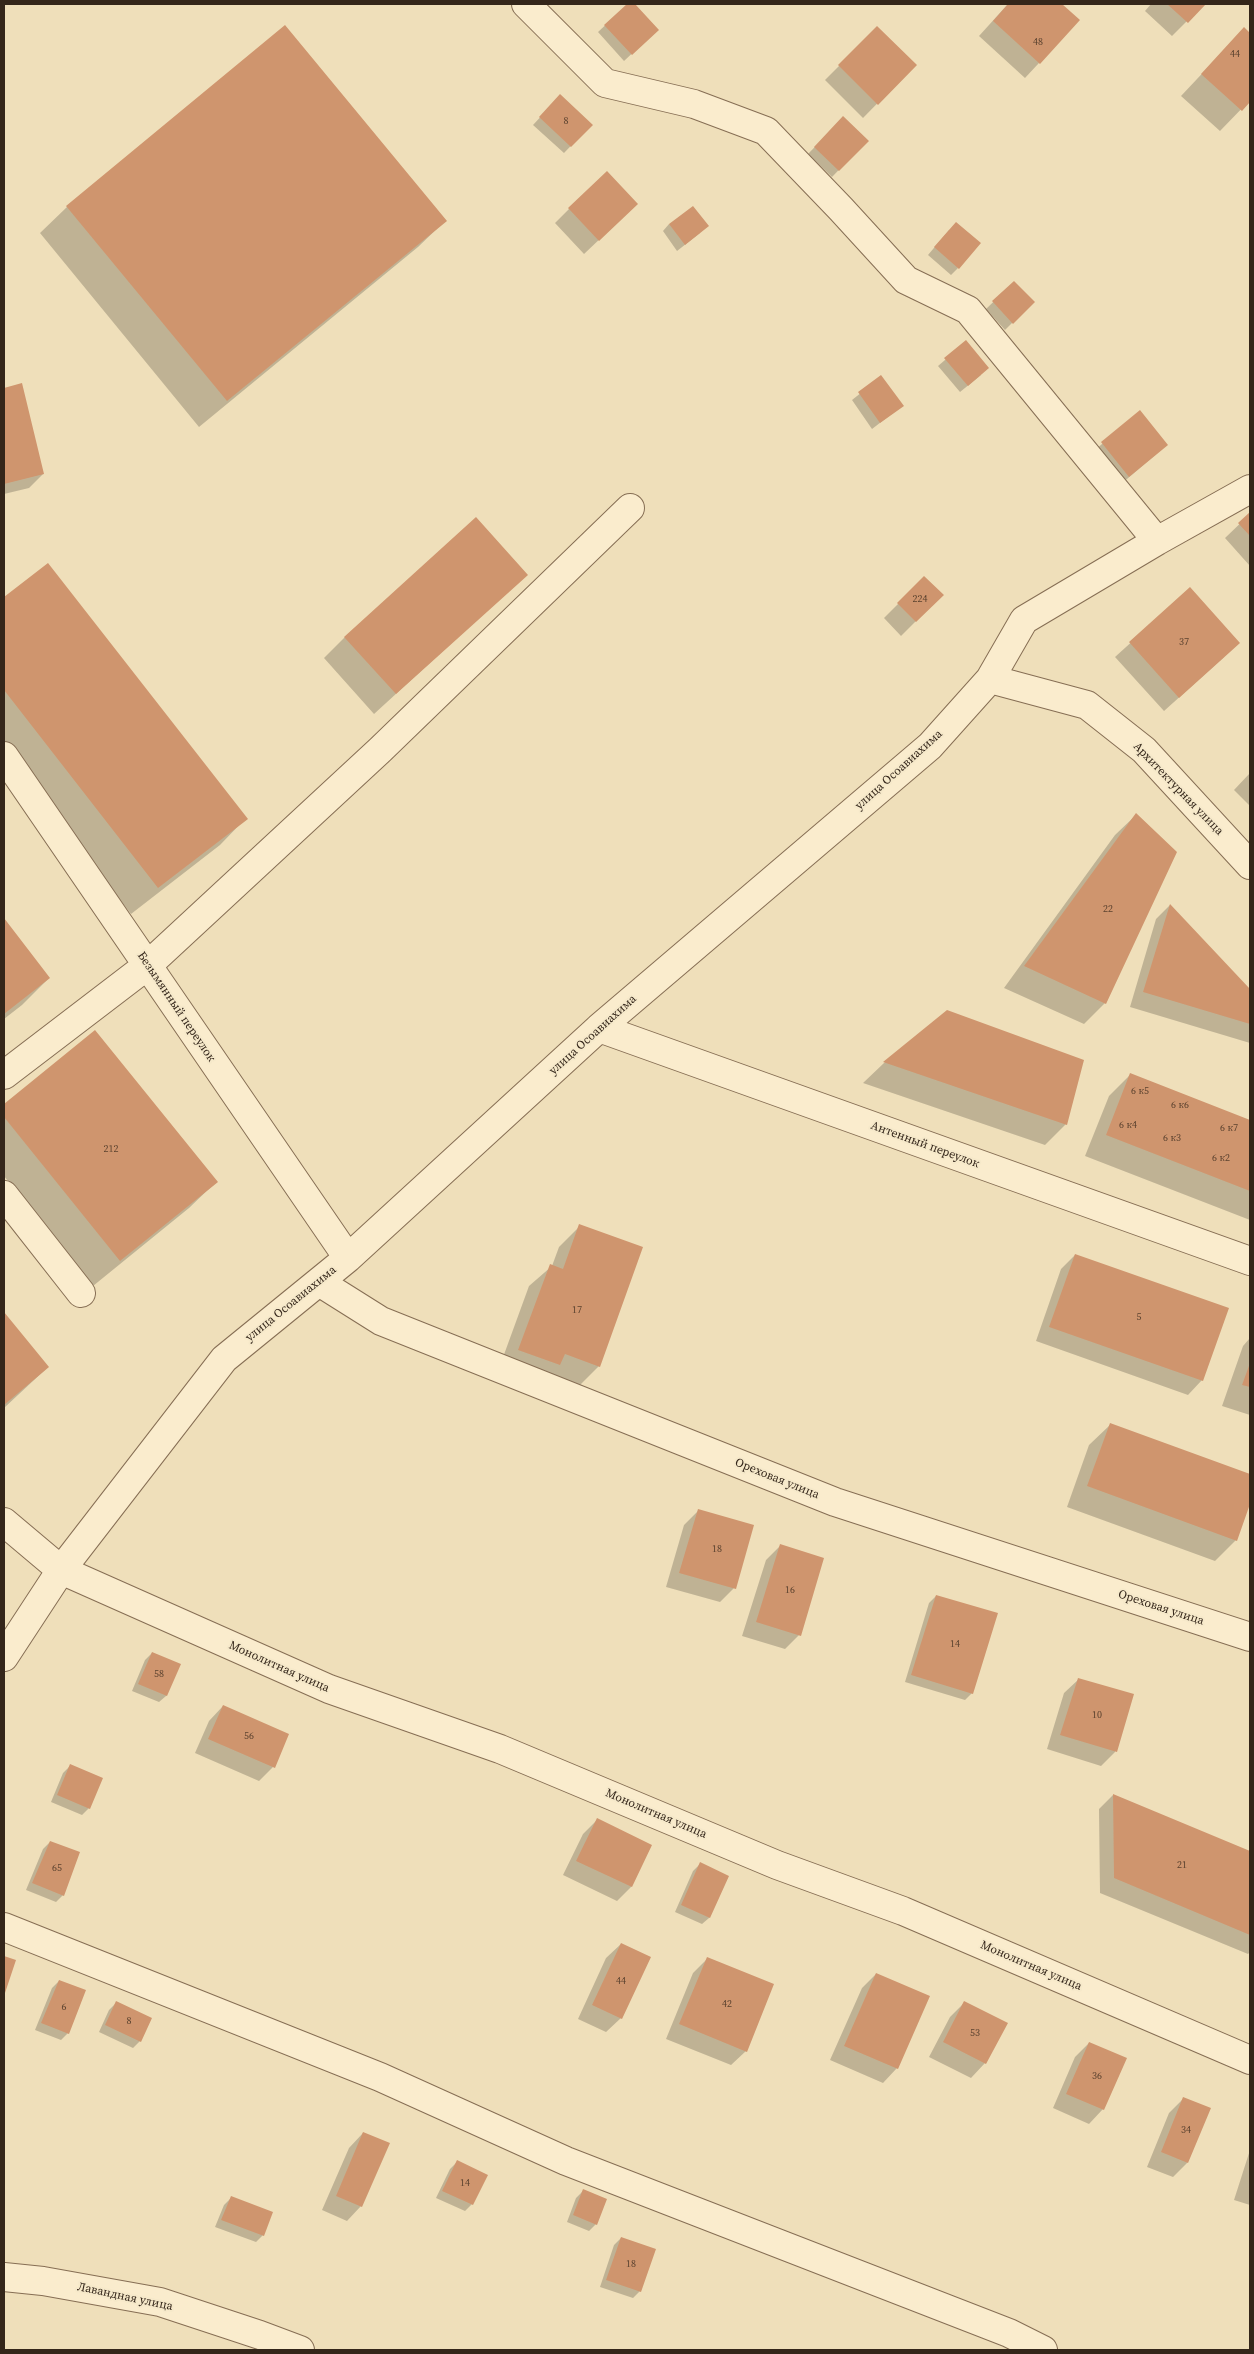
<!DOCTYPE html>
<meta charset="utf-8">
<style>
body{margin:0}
#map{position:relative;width:1254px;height:2354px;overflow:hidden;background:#efdfba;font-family:"Source Serif 4",serif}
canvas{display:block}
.frame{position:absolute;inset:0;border:5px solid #34261a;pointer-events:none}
</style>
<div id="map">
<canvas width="1254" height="2354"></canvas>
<div class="frame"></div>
</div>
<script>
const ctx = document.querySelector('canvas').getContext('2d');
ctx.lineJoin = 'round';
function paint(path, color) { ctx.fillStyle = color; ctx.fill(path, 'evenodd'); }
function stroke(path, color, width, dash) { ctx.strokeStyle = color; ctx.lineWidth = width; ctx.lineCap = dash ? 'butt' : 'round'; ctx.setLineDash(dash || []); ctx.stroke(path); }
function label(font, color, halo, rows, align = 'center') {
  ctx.font = font + ' "Source Serif 4",serif'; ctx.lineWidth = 4; ctx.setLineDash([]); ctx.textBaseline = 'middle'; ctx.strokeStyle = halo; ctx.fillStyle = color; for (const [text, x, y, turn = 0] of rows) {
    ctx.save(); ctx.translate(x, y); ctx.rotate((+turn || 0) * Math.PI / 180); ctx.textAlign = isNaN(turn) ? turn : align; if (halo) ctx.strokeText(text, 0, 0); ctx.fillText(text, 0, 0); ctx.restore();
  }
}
paint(new Path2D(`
 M628,4H633L657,30L624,61L598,32Z
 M1008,4H1061L1079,20L1025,78L979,36Z
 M1151,4H1204L1172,36L1145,11Z
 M877,28L915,65L863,118L825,80Z
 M1244,29L1250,35V100L1220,131L1181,96Z
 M560,96L591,125L564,153L533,125Z
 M843,118L867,141L832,177L808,154Z
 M67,207L445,221L418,247L199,427L40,233Z
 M569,209L622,218L584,254L555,223Z
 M669,224L700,233L677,251L663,231Z
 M949,230L958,268L951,275L928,255Z
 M1014,282L1033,302L1005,330L986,309Z
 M966,342L981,375L960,392L938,366Z
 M881,377L902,406L872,429L852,400Z
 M21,385L43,474L29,488L4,494V389Z
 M1139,412L1167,445L1114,490L1087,457Z
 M1250,514V566L1225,538Z
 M48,565L246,818L220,845L131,914L4,751V599Z
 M526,575L374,714L324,658L345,637Z
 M924,578L942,595L901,636L884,618Z
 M1190,589L1224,657L1164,711L1115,657Z
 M1250,773V806L1234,790Z
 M1136,815L1105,1003L1084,1024L1004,988L1115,835Z
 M1170,905L1250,991V1043L1130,1007L1156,919Z
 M4,920L49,978L22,1005L4,1019Z
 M947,1011L1066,1124L1045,1145L863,1083L884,1063Z
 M95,1032L216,1182L189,1208L93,1286L4,1176V1106Z
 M1130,1075L1250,1121V1220L1085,1156L1109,1096Z
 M580,1226L599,1366L578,1387L498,1371L529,1286L552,1266L559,1247Z
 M1075,1255L1202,1380L1188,1395L1036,1341L1061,1269Z
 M4,1314L48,1367L4,1408Z
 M1250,1338V1415L1222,1406L1243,1346Z
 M1110,1425L1250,1475V1500L1236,1540L1215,1561L1067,1507L1089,1445Z
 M698,1511L734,1588L720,1602L666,1587L684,1525Z
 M780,1546L799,1635L785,1649L742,1636L766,1560Z
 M936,1596L972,1693L965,1700L905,1682L929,1603Z
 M152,1653L179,1665L166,1696L159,1702L132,1691L145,1660Z
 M1079,1679L1133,1695L1115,1752L1101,1766L1047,1749L1064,1693Z
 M223,1706L273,1767L259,1781L195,1753L209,1721Z
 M70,1766L89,1808L82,1815L51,1802L63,1773Z
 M1113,1795L1250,1852V1952L1248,1954L1100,1893L1099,1809Z
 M597,1820L651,1846L631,1887L617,1901L563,1875L583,1834Z
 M50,1842L63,1895L56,1902L26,1890L43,1849Z
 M700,1864L728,1877L709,1918L702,1924L675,1912L693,1871Z
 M621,1944V2018L606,2032L578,2019L606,1958Z
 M707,1959L746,2051L731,2065L666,2039L693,1973Z
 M876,1974L897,2068L883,2083L830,2060L862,1988Z
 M59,1981L84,1991L68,2033L61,2040L35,2030L52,1988Z
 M116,2003L140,2041L133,2048L99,2032L109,2010Z
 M964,2003L985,2063L971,2078L929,2057L950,2017Z
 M1089,2043L1103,2109L1089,2124L1053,2108L1075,2057Z
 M1184,2098L1187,2163L1173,2177L1147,2167L1169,2113Z
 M363,2133L361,2206L347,2221L322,2210L349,2148Z
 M1250,2150V2205L1234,2200Z
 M457,2162L472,2204L465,2211L436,2198L450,2169Z
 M583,2191L596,2224L589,2231L567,2222L576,2198Z
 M231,2198L263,2235L256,2242L215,2227L224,2205Z
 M621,2238L640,2291L633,2298L600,2287L614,2245Z`), '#0003');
paint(new Path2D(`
 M627,4H635L659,30L632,55L604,25Z
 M1008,4H1062L1080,20L1040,64L993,21Z
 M1167,4H1206L1188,23Z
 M285,25L447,221L227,401L66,206Z
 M877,26L917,65L878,105L838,65Z
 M1244,27L1250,33V102L1242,111L1201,74Z
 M560,94L593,125L571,147L539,117Z
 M843,116L869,141L839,171L814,147Z
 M607,171L638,204L599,241L568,208Z
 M693,206L709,226L685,245L669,224Z
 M956,222L981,243L959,269L934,247Z
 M1014,281L1035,302L1013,324L992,301Z
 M966,340L989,368L968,386L944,358Z
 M881,375L904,406L880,423L858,392Z
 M22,383L44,474L4,484V388Z
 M1140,410L1168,445L1129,477L1101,442Z
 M1250,512V536L1238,523Z
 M476,517L528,575L396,694L344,637Z
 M48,563L248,819L158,888L4,690V597Z
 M924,576L944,595L916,622L897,603Z
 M1190,587L1240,643L1179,698L1129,642Z
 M1136,813L1177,852L1106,1004L1024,966Z
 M1170,904L1250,989V1024L1143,992Z
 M4,918L50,978L4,1014Z
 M947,1010L1084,1060L1067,1125L883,1062Z
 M95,1030L218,1182L120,1261L4,1117V1104Z
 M1130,1073L1250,1120V1191L1106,1135Z
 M579,1224L643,1247L600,1367L565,1354L560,1365L518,1350L550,1264L563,1269Z
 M1075,1254L1229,1308L1203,1381L1049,1327Z
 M4,1312L49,1367L4,1405Z
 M1250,1363V1387L1242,1385Z
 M1110,1423L1250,1474V1504L1237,1541L1087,1486Z
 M698,1509L754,1525L736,1589L679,1573Z
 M780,1544L824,1558L801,1636L756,1622Z
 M936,1595L998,1613L973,1694L911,1675Z
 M152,1652L181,1664L167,1696L138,1684Z
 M1078,1678L1134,1694L1117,1752L1060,1735Z
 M223,1705L289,1734L275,1768L208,1739Z
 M70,1764L103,1778L90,1809L57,1795Z
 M1113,1794L1250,1851V1935L1114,1878Z
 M597,1818L652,1845L632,1887L576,1861Z
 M50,1841L80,1852L64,1896L32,1883Z
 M700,1862L729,1876L710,1918L681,1905Z
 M621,1943L651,1957L622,2019L592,2005Z
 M4,1956L16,1960L4,1996Z
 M707,1957L774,1984L747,2052L679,2024Z
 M876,1973L930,1996L898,2069L844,2046Z
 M59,1980L86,1990L69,2034L41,2023Z
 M116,2001L152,2018L141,2042L105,2025Z
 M964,2001L1008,2023L986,2064L943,2042Z
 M1089,2042L1127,2058L1104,2110L1066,2094Z
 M1183,2097L1211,2108L1188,2163L1161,2152Z
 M363,2132L390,2143L362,2207L336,2196Z
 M457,2160L488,2175L473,2205L442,2191Z
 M583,2189L607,2199L597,2225L573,2215Z
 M231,2196L273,2212L264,2236L221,2220Z
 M621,2237L656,2249L641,2292L606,2280Z`), '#cf956e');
const minor = new Path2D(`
 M526,4L605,83L694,104L766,131L841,209L906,280L968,310L1157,541
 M990,679L1087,705L1144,750L1250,865
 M4,756L348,1258
 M599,1028L1250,1261
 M4,1075L148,965L380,750L630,508
 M4,1195L81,1293
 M319,1282L381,1321L835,1502L1250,1637
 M4,1522L61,1570L329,1689L500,1749L777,1865L903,1911L1250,2060
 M4,1657L61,1570L224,1359L348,1258L599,1028L930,746L990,679L1024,620L1157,541L1250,489
 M4,1927L380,2077L566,2161L1009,2333L1043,2350
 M4,2277L43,2281L160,2302L260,2335L300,2350`);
stroke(minor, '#866e54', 30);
stroke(minor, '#faeccd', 28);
label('10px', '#5b422f', null, [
 ["48",1038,42],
 ["44",1235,54],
 ["8",566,121],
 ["224",920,599],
 ["37",1184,642],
 ["22",1108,909],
 ["6 к5",1140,1091],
 ["6 к6",1180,1105],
 ["6 к4",1128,1125],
 ["6 к7",1229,1128],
 ["6 к3",1172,1138],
 ["212",111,1149],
 ["6 к2",1221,1158],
 ["17",577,1310],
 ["5",1139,1317],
 ["18",717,1549],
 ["16",790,1590],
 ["14",955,1644],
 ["58",159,1674],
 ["10",1097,1715],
 ["56",249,1736],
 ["21",1182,1865],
 ["65",57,1868],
 ["44",621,1981],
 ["42",727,2004],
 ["6",64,2007],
 ["8",129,2021],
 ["53",975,2033],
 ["36",1097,2076],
 ["34",1186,2130],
 ["14",465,2183],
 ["18",631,2264]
]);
label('12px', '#34261a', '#f6e9ca', [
 ["улица Осоавиахима",899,770,-42],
 ["Архитектурная улица",1178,789,46],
 ["Безымянный переулок",176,1007,56],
 ["улица Осоавиахима",593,1035,-42],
 ["Антенный переулок",925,1145,20],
 ["улица Осоавиахима",291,1304,-39],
 ["Ореховая улица",777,1479,22],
 ["Ореховая улица",1161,1608,18],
 ["Монолитная улица",279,1667,24],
 ["Монолитная улица",656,1814,23],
 ["Монолитная улица",1031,1966,23],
 ["Лавандная улица",125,2297,12]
]);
</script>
